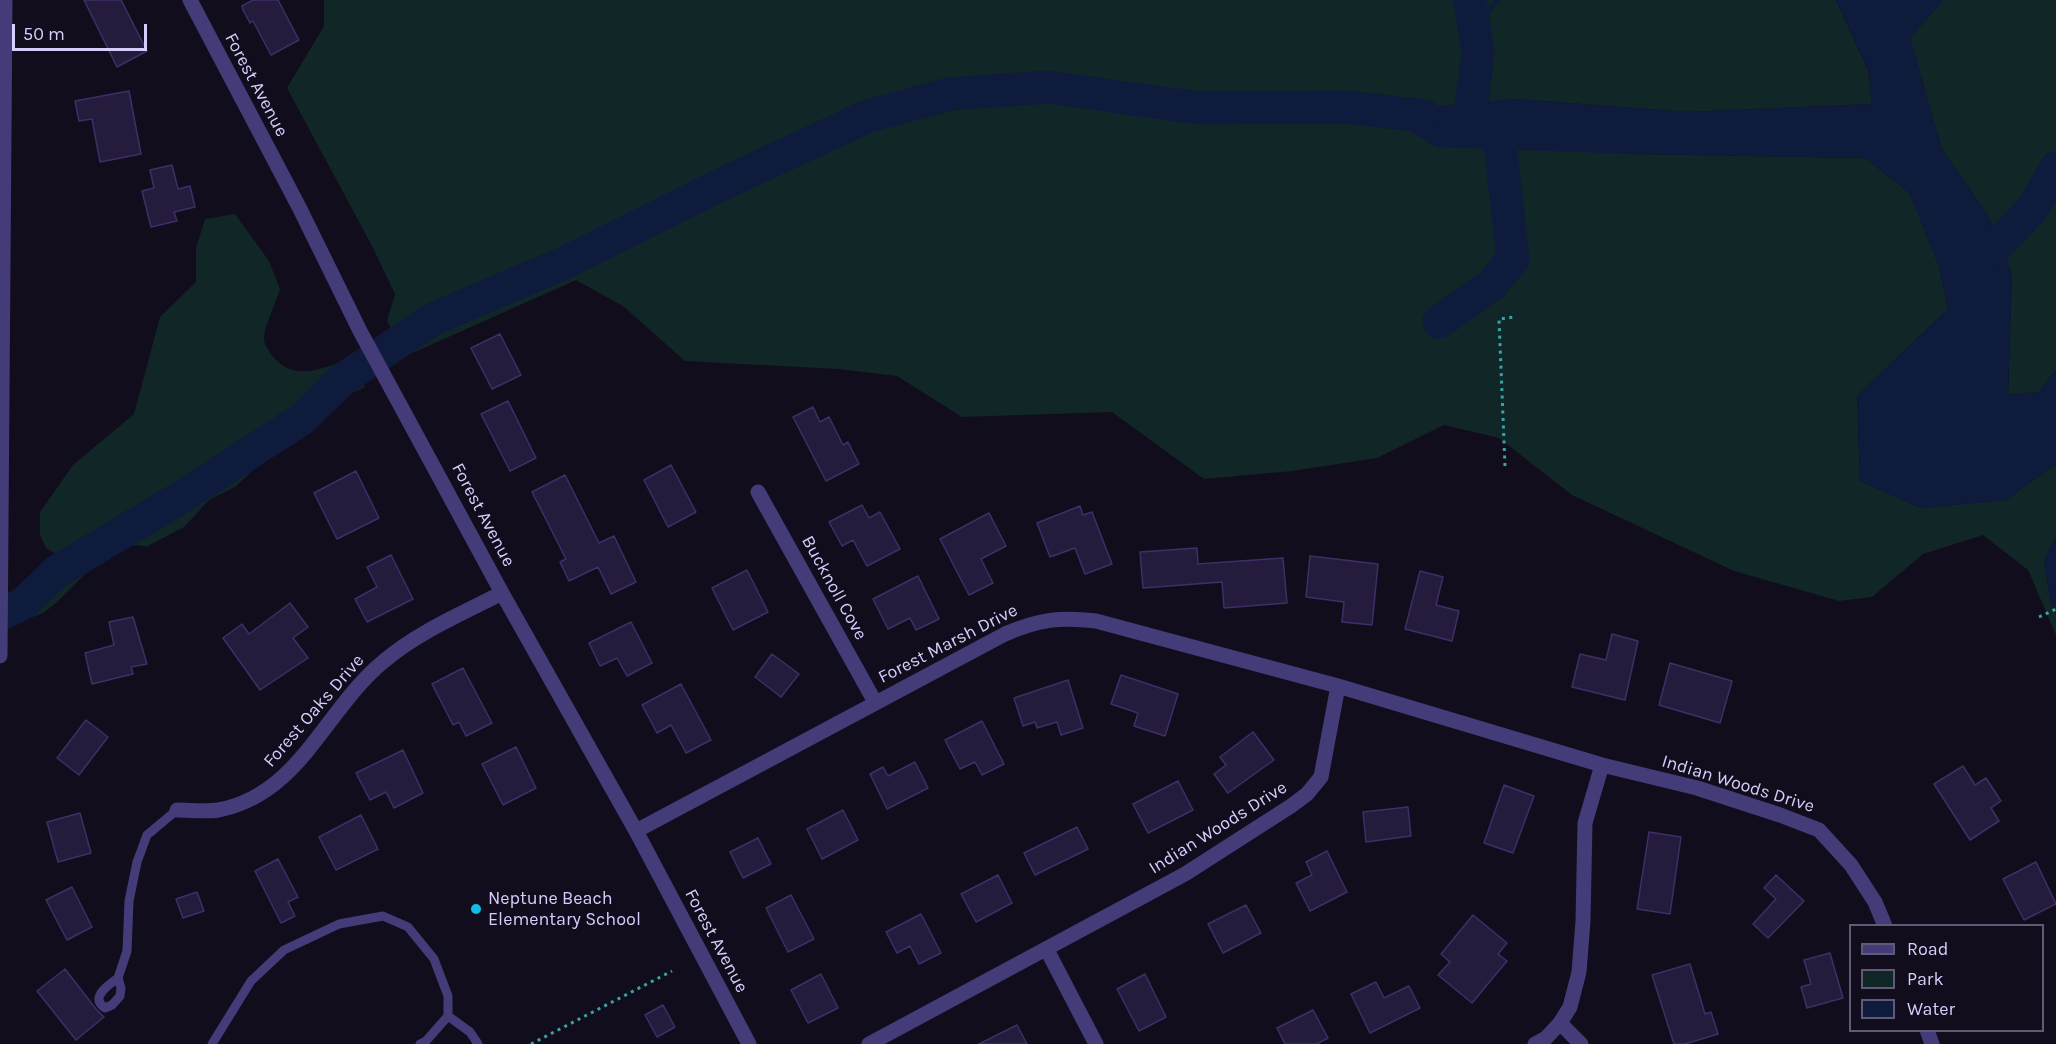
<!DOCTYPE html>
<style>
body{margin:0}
#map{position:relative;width:2056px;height:1044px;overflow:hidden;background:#110d1d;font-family:Karla,sans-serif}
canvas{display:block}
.legend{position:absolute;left:1849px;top:924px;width:195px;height:108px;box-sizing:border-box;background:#110d1d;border:2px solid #605a76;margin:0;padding:8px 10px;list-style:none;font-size:18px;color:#d6cdfb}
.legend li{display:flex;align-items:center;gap:12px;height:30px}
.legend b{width:30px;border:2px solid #605a76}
.scale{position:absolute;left:12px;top:24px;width:135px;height:27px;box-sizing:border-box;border:3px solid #d6cdfb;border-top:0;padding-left:8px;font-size:18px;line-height:21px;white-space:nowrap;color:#d6cdfb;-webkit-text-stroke:4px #110d1d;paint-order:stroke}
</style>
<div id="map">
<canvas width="2056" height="1044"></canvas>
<ul class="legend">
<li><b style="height:8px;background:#433c79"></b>Road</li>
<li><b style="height:16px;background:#112627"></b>Park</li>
<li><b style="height:16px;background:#0e1b3c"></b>Water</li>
</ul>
<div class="scale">50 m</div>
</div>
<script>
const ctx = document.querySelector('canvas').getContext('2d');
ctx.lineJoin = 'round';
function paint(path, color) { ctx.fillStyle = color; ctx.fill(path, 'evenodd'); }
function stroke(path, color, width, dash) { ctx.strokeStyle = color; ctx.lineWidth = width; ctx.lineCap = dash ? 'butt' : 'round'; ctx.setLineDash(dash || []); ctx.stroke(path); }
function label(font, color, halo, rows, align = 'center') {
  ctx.font = font + ' Karla,sans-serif'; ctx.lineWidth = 4.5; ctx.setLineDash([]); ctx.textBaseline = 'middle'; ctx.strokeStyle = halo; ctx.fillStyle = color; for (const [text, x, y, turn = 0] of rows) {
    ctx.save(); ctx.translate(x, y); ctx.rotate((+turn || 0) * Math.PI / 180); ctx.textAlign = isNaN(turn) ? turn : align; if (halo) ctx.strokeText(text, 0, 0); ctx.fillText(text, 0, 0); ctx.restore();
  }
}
paint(new Path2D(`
 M324,0H1836L1868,70L1872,104L1688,112L1514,99L1637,154L1865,158L1910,193L1939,266L1948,309L1857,396L1860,481L1921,508L2006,500L2056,464V537L2044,560L2051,604L2056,613V635L2028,570L1983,535L1923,554L1872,597L1839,601L1734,571L1572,495L1499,438L1444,425L1377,458L1292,471L1204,479L1112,412L962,417L897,376L838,369L685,361L623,306L576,280L406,356L387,321L395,294L372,246L287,88L324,26Z
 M1943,0H2056V370L2039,392L2008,395L2012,274L1988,215L1942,150L1910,38Z
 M235,214L269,261L280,289C276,302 265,326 264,337C263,343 268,349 271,354C293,384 323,368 351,358L365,387L328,404L318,424L302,438L271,454L235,487L209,500L184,527L146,547C109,535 74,592 46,611C39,616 28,618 20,621L21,585L58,555L46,548L40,535V512L73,465L134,414L160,317L196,282V248L205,219Z`), '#112627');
paint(new Path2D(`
 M1836,0H1943L1910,38L1942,150L1988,215L2012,274L2008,395L2039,392L2056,370V464L2006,500L1921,508L1860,481L1857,396L1948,309L1939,266L1910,193L1865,158L1637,154L1436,147L1379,111L1514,99L1688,112L1872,104L1868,69Z
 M2056,537V613L2051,604L2044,560Z`), '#0e1b3c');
stroke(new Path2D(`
 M1474,26L1498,0`), '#0e1b3c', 5);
stroke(new Path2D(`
 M1469,122L1478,53L1470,0
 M1982,261L2032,209L2056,168
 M1439,322L1491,285L1513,260L1498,124
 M0,615L24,603L56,572L180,498L302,419L343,379L433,319L562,264L718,186L868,116L950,94L1047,87L1199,108L1345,107L1424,116`), '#0e1b3c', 33);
const building = new Path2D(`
 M84,0H121L147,51L117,67Z
 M253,0H278L299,40L271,55L253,21L250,23L243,10L242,6Z
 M129,91L141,154L100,162L92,119L79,121L75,101Z
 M172,165L178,189L190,186L195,207L174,212L177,221L151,227L142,191L154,188L150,170Z
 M500,334L521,375L492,389L471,348Z
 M508,401L536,458L510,471L481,414Z
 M813,407L820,422L829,417L843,445L848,442L859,464L826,481L793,417Z
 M671,465L696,512L668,527L644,480Z
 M356,471L379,518L337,539L314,493Z
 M565,475L599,543L614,536L636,582L611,594L598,567L569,581L560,562L566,559L532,492Z
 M862,505L869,518L880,512L900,549L867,566L853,540L842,546L829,522Z
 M1080,506L1083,515L1092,512L1112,564L1085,574L1075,548L1050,557L1037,523Z
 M989,513L1006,546L981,559L993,583L969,595L940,539Z
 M1197,548L1198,564L1283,558L1287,603L1224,608L1222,582L1143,588L1140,552Z
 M391,555L413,599L367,622L355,599L377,587L367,567Z
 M1310,556L1378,564L1372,625L1342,622L1344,602L1306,597Z
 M747,570L768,612L733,630L712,588Z
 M1420,571L1443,577L1436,605L1459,611L1452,641L1405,629Z
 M918,576L939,619L916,630L910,618L888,629L873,599Z
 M290,603L308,627L293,638L308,658L260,690L223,638L242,624L249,634Z
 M133,617L147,664L131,667L133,674L92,684L85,653L114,645L109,622Z
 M631,622L652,663L627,676L617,658L600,666L589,643Z
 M1612,634L1638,641L1625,700L1572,687L1580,654L1606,660Z
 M772,654L799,674L781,697L755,677Z
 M1670,663L1732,681L1720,723L1659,705Z
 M463,668L492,723L466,736L459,722L453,725L432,684Z
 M1121,675L1178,694L1165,736L1134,726L1138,713L1111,704Z
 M1068,680L1083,728L1061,735L1057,722L1037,728L1035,722L1023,726L1014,698Z
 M681,684L711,740L686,753L671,725L657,733L642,705Z
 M86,720L108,737L79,775L57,758Z
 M982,721L1004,764L982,775L975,762L960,769L945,740Z
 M1253,732L1274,760L1228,793L1214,774L1226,765L1220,757Z
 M516,747L536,788L503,805L482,764Z
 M403,750L423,793L394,808L386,792L370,800L356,773Z
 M915,762L928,788L887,809L870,774L883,767L888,776Z
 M1963,766L1975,785L1986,778L2001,801L1991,808L1999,821L1970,840L1934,784Z
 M1178,781L1193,810L1148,833L1133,804Z
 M1504,785L1534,796L1513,853L1484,843Z
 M1408,807L1411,836L1366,842L1363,812Z
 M843,810L858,840L822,859L807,829Z
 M80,813L91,853L58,862L47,822Z
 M361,815L378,849L336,870L319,837Z
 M1077,827L1088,849L1035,875L1024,853Z
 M1649,832L1681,837L1670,914L1637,909Z
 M758,838L771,864L743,878L730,852Z
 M1327,851L1347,892L1310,911L1296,883L1312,875L1306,862Z
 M278,859L298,897L288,902L295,916L281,923L255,871Z
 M2036,862L2056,904L2024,920L2003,879Z
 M998,875L1012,903L976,922L961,894Z
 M1776,875L1804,901L1768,938L1753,924L1776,899L1764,888Z
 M72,887L92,927L67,940L46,900Z
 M197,892L204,911L183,918L176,899Z
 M791,895L814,939L788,952L766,908Z
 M1246,905L1261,933L1223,953L1208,924Z
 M921,914L941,953L919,964L910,946L897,953L886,932Z
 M1473,915L1507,943L1498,954L1507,961L1472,1003L1438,975L1450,962L1441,954Z
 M1830,953L1843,998L1807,1008L1801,987L1811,984L1804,960Z
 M1690,964L1705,1014L1711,1012L1718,1034L1685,1044H1674L1652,975Z
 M65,969L96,1009L104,1017L76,1040L37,991Z
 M821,974L838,1008L808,1023L791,990Z
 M1145,974L1166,1017L1139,1031L1117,989Z
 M1376,982L1384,998L1409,986L1420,1008L1370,1033L1351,994Z
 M663,1005L675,1027L657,1037L645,1015Z
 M1313,1010L1328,1038L1317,1044H1285L1277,1028Z
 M1017,1025L1027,1044H979Z`);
paint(building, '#251b3d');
stroke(building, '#3e2f67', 1.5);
stroke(new Path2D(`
 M1505,466L1499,319L1515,317
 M2039,617L2056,609
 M531,1044L672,971`), '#36a5a7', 3, [3, 4.5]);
stroke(new Path2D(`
 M118,978C109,985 89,997 105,1008L112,1005L120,996L121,988L118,978L127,951L129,901L137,862L147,835L177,810
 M448,1016L470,1032L478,1044
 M212,1044L251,981L284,950L339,924L383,916L408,927L434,959L448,996V1016L426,1041L420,1044`), '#433c79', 9);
stroke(new Path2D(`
 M190,0L299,207L360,331L502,593L636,831L749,1044
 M758,492L875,702
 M177,810C190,810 205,812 218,810C300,795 325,709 384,661C418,632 463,613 502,593
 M636,831L1005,634C1040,619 1059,617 1096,621L1338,686L1602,765L1697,788L1780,815L1819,830L1851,865L1875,902L1885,926
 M1047,950L1096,1044
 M1560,1023L1581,1044
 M1927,1030L1932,1044
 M869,1044L1185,874L1291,806L1307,794L1321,777L1338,686
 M1535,1044L1546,1038L1560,1023L1570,1007L1579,972L1583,921L1585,823L1602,765`), '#433c79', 15);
stroke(new Path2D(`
 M0,656L5,0`), '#433c79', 15);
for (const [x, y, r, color] of [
 [476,909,6,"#10bee4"]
]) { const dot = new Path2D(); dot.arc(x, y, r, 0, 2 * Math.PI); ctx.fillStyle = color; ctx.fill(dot); stroke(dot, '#110d1d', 2); }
label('18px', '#d6cdfb', '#110d1d', [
 ["Forest Avenue",256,85,62],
 ["Forest Avenue",483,515,62],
 ["Bucknoll Cove",834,588,61],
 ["Forest Marsh Drive",948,644,-27],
 ["Forest Oaks Drive",314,711,-49],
 ["Indian Woods Drive",1738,784,17],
 ["Indian Woods Drive",1218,828,-32],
 ["Forest Avenue",716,941,62]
]);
label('18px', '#d6cdfb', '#110d1d', [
 ["Neptune Beach",488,899],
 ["Elementary School",488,920]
], 'left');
</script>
